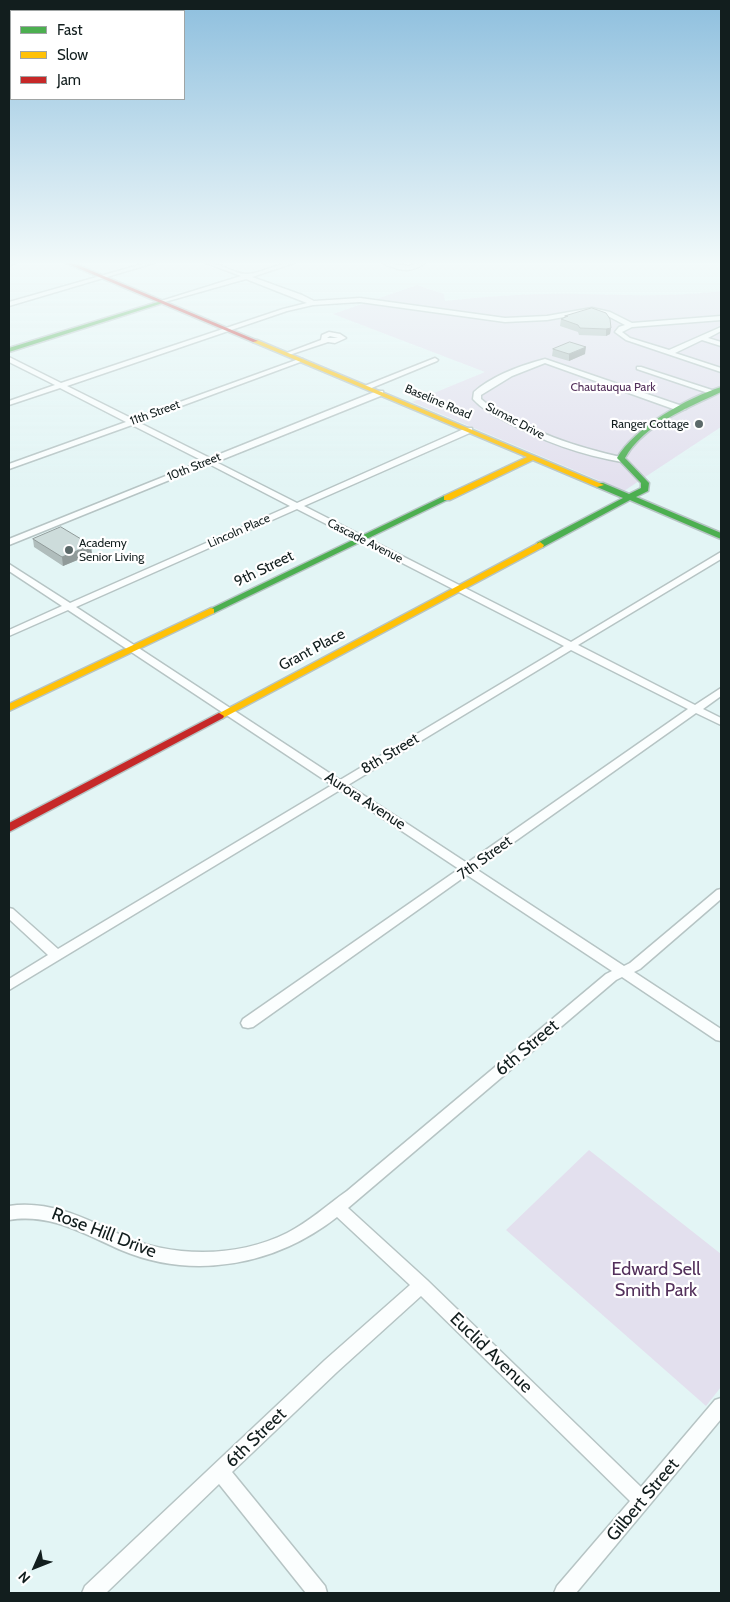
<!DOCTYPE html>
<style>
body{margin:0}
#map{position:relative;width:730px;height:1602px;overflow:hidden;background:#e3f5f5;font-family:Cabin,sans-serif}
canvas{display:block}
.frame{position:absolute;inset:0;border:10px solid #121e1e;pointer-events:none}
.legend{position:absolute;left:10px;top:10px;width:175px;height:90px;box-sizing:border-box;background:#fff;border:1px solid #a0a5a5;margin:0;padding:6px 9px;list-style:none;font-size:15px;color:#121e1e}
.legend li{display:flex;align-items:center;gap:10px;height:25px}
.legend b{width:25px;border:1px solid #a0a5a5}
.north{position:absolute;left:10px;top:1542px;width:50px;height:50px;-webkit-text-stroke:4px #fff;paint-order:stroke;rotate:226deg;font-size:14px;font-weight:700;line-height:20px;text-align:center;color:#121e1e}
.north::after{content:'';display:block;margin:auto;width:18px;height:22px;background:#121e1e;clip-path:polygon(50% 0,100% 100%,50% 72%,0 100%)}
</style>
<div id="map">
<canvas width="730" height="1602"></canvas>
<div class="frame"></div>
<ul class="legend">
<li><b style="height:6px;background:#4caf50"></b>Fast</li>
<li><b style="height:6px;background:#ffc107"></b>Slow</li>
<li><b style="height:6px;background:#c62828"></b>Jam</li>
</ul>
<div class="north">N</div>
</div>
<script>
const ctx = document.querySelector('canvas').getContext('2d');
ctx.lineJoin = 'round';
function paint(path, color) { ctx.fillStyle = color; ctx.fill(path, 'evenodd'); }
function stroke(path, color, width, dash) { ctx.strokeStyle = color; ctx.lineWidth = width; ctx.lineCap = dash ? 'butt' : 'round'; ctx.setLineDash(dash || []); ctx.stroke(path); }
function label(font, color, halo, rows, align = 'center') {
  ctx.font = font + ' Cabin,sans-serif'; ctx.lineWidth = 4.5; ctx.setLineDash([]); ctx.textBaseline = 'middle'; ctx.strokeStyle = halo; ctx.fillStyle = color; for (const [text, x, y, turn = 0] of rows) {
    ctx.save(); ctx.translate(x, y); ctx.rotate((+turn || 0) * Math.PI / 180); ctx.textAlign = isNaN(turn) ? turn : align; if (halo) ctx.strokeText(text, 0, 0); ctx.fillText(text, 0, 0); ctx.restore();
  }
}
paint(new Path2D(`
 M417,285L444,294L445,301C490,296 534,293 579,294C627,295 674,297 721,291V427L624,491L412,402L485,372L333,314Z
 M589,1150L721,1254V1387L706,1406L506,1230Z`), '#e3e0ee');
const street = new Path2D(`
 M9,263H15L9,266Z
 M146,263H154L9,306V302Z
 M206,263C221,262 235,275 248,274C263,273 277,263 294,263L252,277L302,295L314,301L360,298L505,318L547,316L592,308L610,312L632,323L721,316V320L632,327L622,332L630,338L669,350L721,327V331L708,338L721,342V346L702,340L675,353L721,368V372L626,340L615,332L619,327L625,325L606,315L592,312L547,320L505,322L360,302L313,305L287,311L67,386L133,419L299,359H303V361L138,422L210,458L377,391H383V395L216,462L297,503L466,428H472V432L304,506L571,642L721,552V559L578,645L695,705L721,688V696L703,709L721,718V725L696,713L476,869L624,966L630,963L717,890L721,889V899L640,969L634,972L721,1029V1041L716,1040L622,977L616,980L348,1208L427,1280L641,1487L715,1400L721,1398V1419L576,1593H554L557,1586L630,1501L421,1296L337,1372L232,1472L325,1586L327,1593H306L219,1484L106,1593H82L85,1586L325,1360L410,1285L337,1217C276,1265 194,1281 121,1250C84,1234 51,1213 9,1220V1206C49,1200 85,1218 121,1235C172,1258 237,1258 287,1233C309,1222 327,1205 347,1191L606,974L612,971L467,875L253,1027L248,1028L243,1027L241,1023L243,1019L459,869L340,790L9,990V979L48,955L9,919V908L13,909L58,949L332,785L68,610L9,636V630L62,606L9,571V564L70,603L290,506L209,464L9,545V539L203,461L132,425L9,469V464L126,422L60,388L9,405V401L55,385L9,362V357L61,383L283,309L307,303L246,279L161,303V301L241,276ZM297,509L564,646L340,780L76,607ZM571,650L688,709L467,863L348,785Z
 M383,263L409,266L418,263H424C413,274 395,270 383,263Z
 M329,332L340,334L346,338L335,343L328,342L289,355L284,354L321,340L322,335ZM330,336L338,338H327Z
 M435,358L438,360L437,361L369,389L362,387Z
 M545,359L685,407L686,409L679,411L545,363L512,376L481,395V399L487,404C535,433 571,446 625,458L626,460L622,462C581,455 542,441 505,421C493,415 482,409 473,399L474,392C492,376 522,365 545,359Z
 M637,367H641L718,392L711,394L637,369Z`);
const fast = new Path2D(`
 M161,301L166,302L9,352V348Z
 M721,387V392C688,408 644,424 625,458L649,483L648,491L636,497L721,533V539L630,500L543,547H537V543L623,498L597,487V483H603L629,494L641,488V483L617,458C635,427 687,398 721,387Z
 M444,496L451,498L214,613H208L206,611Z`);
const slow = new Path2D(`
 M253,340H257L604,485L597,487L533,460L450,500H444V496L527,457L253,342Z
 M540,542L544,545L543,547L223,718L219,719L214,716Z
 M211,608L214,609V613L9,711V704Z`);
const jam = new Path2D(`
 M66,263H73L258,341L253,342Z
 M219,713L224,716L223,718L9,832V823Z`);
stroke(street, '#b6c4c4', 3);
stroke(fast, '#b6c4c4', 3);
stroke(slow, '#b6c4c4', 3);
stroke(jam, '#b6c4c4', 3);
paint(street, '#fbfefe');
paint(fast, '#4caf50');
paint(slow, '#ffc107');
paint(jam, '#c62828');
paint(new Path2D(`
 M565,316L611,328L610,334L606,336L579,335L578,332L560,326L561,319L565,317Z
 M553,349L585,354L569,361L552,356Z
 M33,539L92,554L63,566L34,547Z`), '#b0bdbc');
paint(new Path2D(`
 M611,328L610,334L606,336V329Z
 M586,347L585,354L569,361V354Z
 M91,545L92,554L63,566L62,557Z`), '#909a99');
const building = new Path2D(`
 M592,308L606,313L610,319L611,328L606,329L580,328L578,325L561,319L568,316H565Z
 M570,342L586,347L569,354L553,349Z
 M61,527L91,545L62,557L33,539Z`);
paint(building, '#cddcdb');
stroke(building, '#909a99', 1);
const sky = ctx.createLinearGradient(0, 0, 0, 487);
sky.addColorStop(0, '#8ebfde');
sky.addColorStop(0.54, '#f2fafa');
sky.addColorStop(1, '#f2fafa00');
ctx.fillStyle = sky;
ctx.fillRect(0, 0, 730, 487);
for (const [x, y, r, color] of [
 [699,424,5,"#5b6969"],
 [69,550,5,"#5b6969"]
]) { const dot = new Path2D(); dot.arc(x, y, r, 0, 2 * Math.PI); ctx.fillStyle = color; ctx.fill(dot); stroke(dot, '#fff', 2); }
label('12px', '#53305b', '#fff', [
 ["Chautauqua Park",613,387]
]);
label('12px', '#121e1e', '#fff', [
 ["Baseline Road",438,402,23],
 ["11th Street",155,413,-20],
 ["Sumac Drive",515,421,28],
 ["10th Street",194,467,-22],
 ["Lincoln Place",239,531,-24],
 ["Cascade Avenue",365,541,27]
]);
label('12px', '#121e1e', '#fff', [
 ["Ranger Cottage",689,424],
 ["Academy",79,543,"left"],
 ["Senior Living",79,557,"left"]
], 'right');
label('15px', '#121e1e', '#fff', [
 ["9th Street",264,569,-26],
 ["Grant Place",312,650,-28],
 ["8th Street",390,754,-31],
 ["Aurora Avenue",365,801,33],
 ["7th Street",485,858,-36]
]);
label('18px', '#121e1e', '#fff', [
 ["6th Street",527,1048,-40],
 ["Rose Hill Drive",104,1233,21],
 ["Euclid Avenue",491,1353,44],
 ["6th Street",256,1438,-44],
 ["Gilbert Street",643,1500,-50]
]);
label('18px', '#53305b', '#fff', [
 ["Edward Sell",656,1270],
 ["Smith Park",656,1291]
]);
</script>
